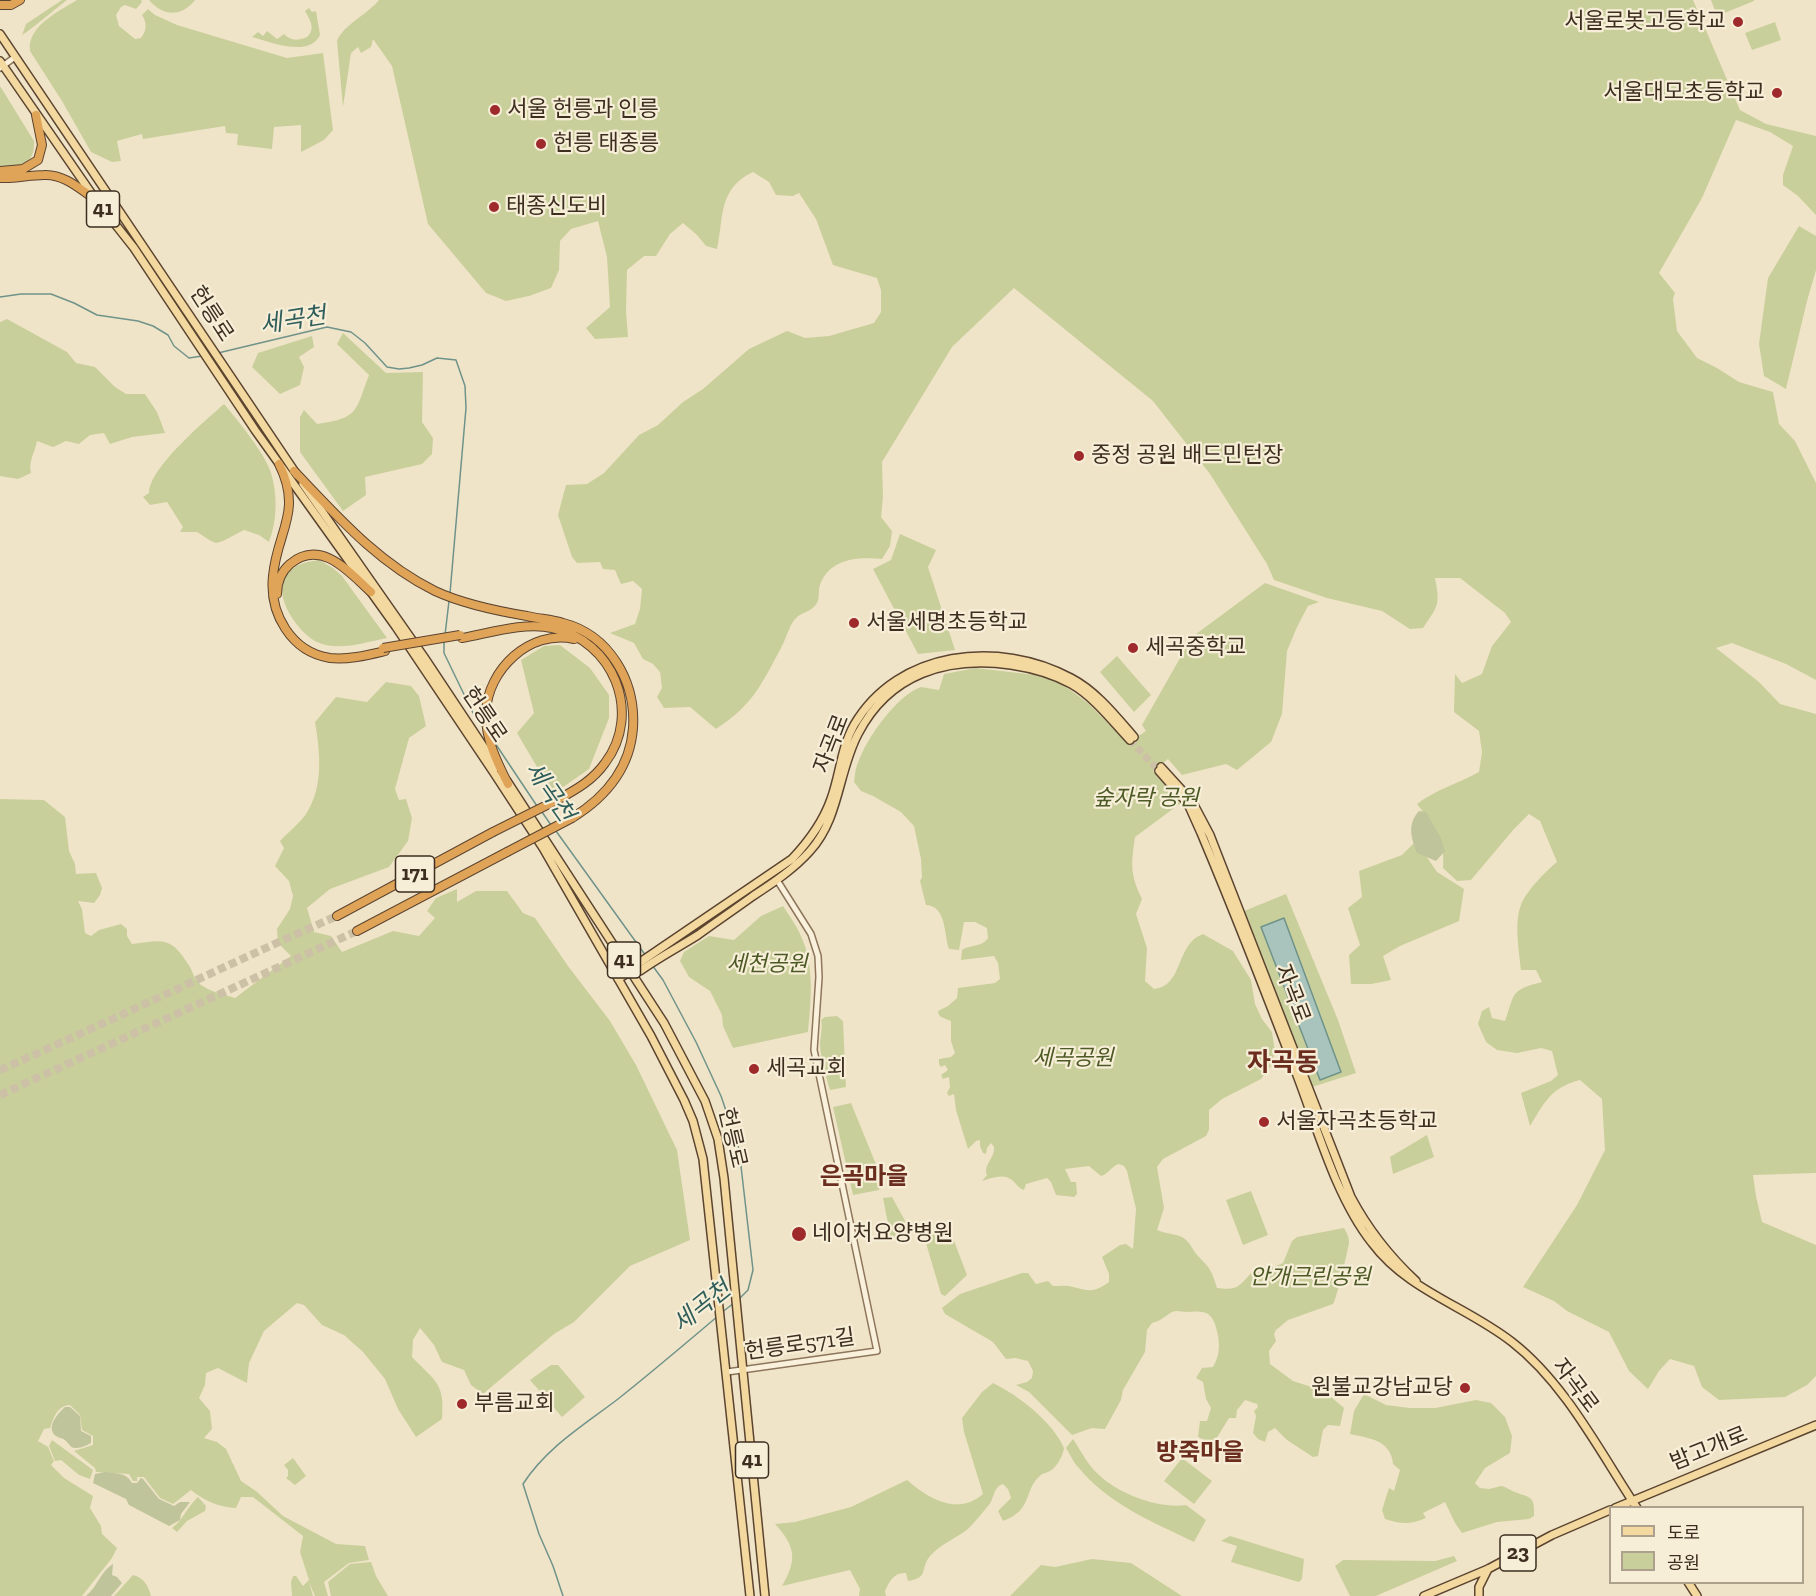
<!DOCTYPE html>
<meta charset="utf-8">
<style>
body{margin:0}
#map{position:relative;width:1816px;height:1596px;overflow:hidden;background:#f0e4c8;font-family:"Zilla Slab","Noto Sans KR",serif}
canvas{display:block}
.legend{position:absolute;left:1609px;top:1506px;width:195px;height:78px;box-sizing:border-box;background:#f7eed8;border:2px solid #ada18e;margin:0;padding:8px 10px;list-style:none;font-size:18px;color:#3d2e20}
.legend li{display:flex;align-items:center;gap:12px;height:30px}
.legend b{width:30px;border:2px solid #ada18e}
</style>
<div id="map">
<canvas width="1816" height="1596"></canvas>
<ul class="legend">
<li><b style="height:8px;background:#f3d9a0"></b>도로</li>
<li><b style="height:16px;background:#c9cf9b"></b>공원</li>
</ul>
</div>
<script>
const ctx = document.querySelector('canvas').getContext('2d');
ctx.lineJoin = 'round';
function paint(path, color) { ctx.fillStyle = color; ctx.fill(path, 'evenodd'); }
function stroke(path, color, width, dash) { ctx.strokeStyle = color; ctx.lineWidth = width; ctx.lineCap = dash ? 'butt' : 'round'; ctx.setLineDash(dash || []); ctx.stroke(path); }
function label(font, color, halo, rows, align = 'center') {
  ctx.font = font + ' "Zilla Slab","Noto Sans KR",serif'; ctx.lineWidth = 4.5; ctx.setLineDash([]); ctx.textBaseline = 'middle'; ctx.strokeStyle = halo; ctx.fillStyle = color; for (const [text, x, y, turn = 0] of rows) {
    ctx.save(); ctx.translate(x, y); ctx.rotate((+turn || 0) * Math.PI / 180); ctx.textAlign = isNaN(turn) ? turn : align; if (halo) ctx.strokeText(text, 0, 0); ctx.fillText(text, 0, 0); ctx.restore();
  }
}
paint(new Path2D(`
 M62,0H67C59,6 27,33 22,35L26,24Z
 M77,0H141L142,2L136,9L125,5L121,7L116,15L119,26L135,39L141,38C147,30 147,23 142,15L148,9L155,15L177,25L287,58L323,53L333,130L324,140L301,152V125L274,127L272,149L237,145L238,134L226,133L225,126L143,139L142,134L117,141L121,161L112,162L91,152L62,101L30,51C27,26 58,12 77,0Z
 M149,0H195C182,17 163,17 149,0Z
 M379,0H1693L1740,110L1766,124L1816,136V215L1798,196L1783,185V175L1793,146L1770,132L1736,120L1702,198L1659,273L1675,293L1673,299L1677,331L1697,358L1717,368L1739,382L1773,392L1779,424L1795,441L1816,483V680L1786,664L1732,643L1716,648L1759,682L1780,704L1816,714V1173L1753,1175L1756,1196L1762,1222L1816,1245V1376L1807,1385L1785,1397L1719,1400L1702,1387L1694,1366L1670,1359L1659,1371L1648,1389L1629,1371L1609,1332L1567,1311L1554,1301L1523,1287L1577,1205L1605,1150L1602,1099L1580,1080C1550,1088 1545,1102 1530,1126L1521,1093L1551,1081L1558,1075L1552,1051L1541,1048L1517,1053L1497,1050L1486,1042L1478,1024L1482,1011L1489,1007L1492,1018L1505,1021C1515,993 1510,990 1542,982L1536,970H1521C1519,952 1514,921 1521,905C1526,891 1546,871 1557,862L1540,821L1529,814L1514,829L1471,880L1457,881L1443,868C1446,840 1433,825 1417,804C1435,790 1459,783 1479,772L1482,752L1479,731L1454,712L1455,674L1462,683L1482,674L1492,646L1511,622L1505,613L1460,578H1435C1440,604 1439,605 1423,628L1410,629L1382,611L1327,598L1274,580L1267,564L1210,474L1153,401L1014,288L952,347L882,462L883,497L881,517L892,531L890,546L882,559C858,557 830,558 820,585C818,590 820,598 817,603C812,612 801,612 795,619C789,626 786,639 781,648C761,685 753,705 716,729L690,707L664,708L657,697L662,688L660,672L653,664L643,659L634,643L610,633L635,624L640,609L642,589L633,581L621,584L615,570L603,569L600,562L577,563L572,557L558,515L566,485L587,484L604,473L639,435L658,425L683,402L703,389L749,349L787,331L805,338L829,336L874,323L881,312V290L877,278L833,265L816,219L799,193L793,196L776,195L769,182L753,172C718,189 724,216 717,249L706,246L697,235L683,223L670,234L656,256H644L627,270L626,311L628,337L595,339L586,328L610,307L607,257L598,221L571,229L560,241L559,270L551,288L529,296L506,301L486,293L428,224L392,66L373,39L371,47L361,53L358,47L351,53L343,107L337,41C343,25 368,14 379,0Z
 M1711,0H1754V1L1717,16Z
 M309,8L312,12L316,11L320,35C309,58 270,42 252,37L258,32L263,36L267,31L277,39L284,34C290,41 298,41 307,37C316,29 310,20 305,11Z
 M1775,22L1781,40L1752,50L1745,33Z
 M0,86L34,141C35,165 20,167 0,166Z
 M1799,226L1816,236V270L1807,301L1786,389L1764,376L1759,344L1768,278Z
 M7,319L67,352L76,363L95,367L115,387L126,394H145L157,412L165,433L132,437L110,444L104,433L90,435L79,444L66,441L53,447L37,441C35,453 28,461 31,473L18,479L0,476V322Z
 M343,333L386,373L423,372L422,422L433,438L432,454L422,464L365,477L366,495L343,511L300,452V417L304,410L317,424C359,418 355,412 369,375L337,344Z
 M312,336L314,347L299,357L304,367L300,385L280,394L252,367L258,353Z
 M224,404C237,419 266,455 271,473C278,496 277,520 269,542L259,535L244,530L223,541L216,543L211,541L197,532H180L183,527L167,502L150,505L143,497L149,493C149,468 206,420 224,404Z
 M900,534L936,550L928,567L955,650L918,654L873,569L891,560Z
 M319,560L333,568L342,576L387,638C366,642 337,652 317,642C297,632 269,592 289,572C297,563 308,562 319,560Z
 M1265,583L1319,602L1308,606L1297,627L1287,651L1282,714L1271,742L1237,770L1226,764L1182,775L1168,759L1153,771L1181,803L1135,837C1131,865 1130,874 1142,899L1136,914L1147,948L1145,981L1154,989C1184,986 1175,944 1203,934L1233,951L1251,980L1255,1004L1262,1019L1272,1032L1275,1052L1271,1066L1261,1079L1222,1099L1209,1110V1130L1206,1136L1163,1159L1157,1167L1164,1208L1157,1230C1166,1234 1179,1234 1185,1239C1190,1243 1193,1250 1197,1255C1209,1267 1212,1270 1217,1288C1238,1291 1239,1286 1253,1271L1260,1273L1283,1263L1292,1241L1297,1237L1344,1228C1346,1232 1349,1236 1349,1242C1349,1246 1336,1301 1333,1304L1288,1320L1276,1330L1274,1334L1276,1341L1269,1351L1270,1364L1293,1381L1324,1391L1344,1408L1340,1426L1328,1425L1323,1430L1318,1456L1313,1457L1287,1440L1275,1428L1268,1432L1265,1442L1258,1439L1253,1433L1256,1416L1254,1411L1258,1407L1257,1404L1245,1400L1237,1410L1236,1418H1229L1213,1444L1198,1437L1200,1421H1207L1211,1408L1206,1399L1203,1382L1196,1378L1202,1368L1213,1367C1220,1355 1220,1345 1217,1331C1212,1310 1204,1311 1186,1312C1181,1312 1177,1310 1172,1312C1165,1316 1161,1321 1152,1323L1147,1330L1145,1352L1123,1390L1121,1400L1105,1429L1092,1428L1072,1435L1029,1392L1016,1385L1027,1382L1032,1378L1033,1371L1028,1361L1015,1358L1006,1359L993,1342L945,1314L942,1308L960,1294L1022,1273H1028L1036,1284L1048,1281L1053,1286C1059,1286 1067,1285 1073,1287C1089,1291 1094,1293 1109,1282V1274L1102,1257L1120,1245L1126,1244L1133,1249L1136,1209L1127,1171L1124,1166L1119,1164C1111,1166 1109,1174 1101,1176L1089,1166L1065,1169L1071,1182H1076L1077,1194L1074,1197L1056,1195L1051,1182L1047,1178L1026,1184L1024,1190C1018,1188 1017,1184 1012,1180C1003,1173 992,1178 982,1181L987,1175C983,1164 995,1159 994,1147L991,1143L987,1148L986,1154L983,1153L980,1146V1140L976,1141L968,1149L956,1110L954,1094L949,1096L947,1093L950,1087L949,1077L943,1079L941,1075L948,1070L945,1065L941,1067L939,1064V1059L951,1057L955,1053L951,1041V1021C945,1018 938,1018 938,1011L948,1006L957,998L958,988L995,983L1000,979L998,963L994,956L961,960L962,950C971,944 981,948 988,938L987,928L975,922H964L959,950L949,949C944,936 947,906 926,905L920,881L922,877L921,859L914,826L901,812L873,796L861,791L854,782C855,776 855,769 858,763C866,739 896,696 921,687L939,690L944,674L976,668L1035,675L1061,683L1089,704L1128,743L1146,731L1142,725L1192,637Z
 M560,645L590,668L609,695V718L589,769L553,794L517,733L534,713L521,660L544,646Z
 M1117,656L1151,695L1134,712L1100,672Z
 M386,682L411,686L419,696L426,726L409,738L395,789L399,800L406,799L412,818L408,841L389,867L330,889L307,908L314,932L331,936L342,952L393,931L419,936L435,918L427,911L436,898L457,889V902L476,891H507L523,913L535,918L568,966L610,1021L636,1065L677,1150L690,1240L630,1266L574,1322L554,1334L483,1394L471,1385L464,1370L442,1362L434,1345L420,1328L413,1340L412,1357C436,1382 445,1383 442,1419L416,1437L398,1409L385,1379L363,1352L344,1335L322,1325L304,1305L297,1303L264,1331L249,1363L247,1383L218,1368L206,1373L205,1385L199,1398L210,1411L212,1429L204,1438L217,1442L226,1449L241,1481L256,1491L283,1516L336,1544L365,1546L369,1560L349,1563L324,1582L328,1596H315L309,1582L313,1596H292L291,1582L293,1576H296L303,1586L309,1580L300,1552L303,1536L253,1497H241L236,1508C218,1507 205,1501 191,1490L173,1504L160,1498L144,1477H137V1481H133L129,1474L96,1472L95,1468L74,1451L93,1445V1436L82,1430L80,1415L70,1405C57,1406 54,1417 50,1428L44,1429L38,1441L48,1447L54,1461L51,1465L64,1478L93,1496L90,1508L101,1526L102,1534L117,1548L112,1558L82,1596H0V799L44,800L65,817L69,851L75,864L76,874L96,873L102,888L100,895L94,903L78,901L82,909L85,933L91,936L99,930L121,924L127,929V936L132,944C162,940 171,936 188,964C192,969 193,976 197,981C205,991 223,994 235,998L291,956L278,943L277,929L290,909L293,896L289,881L275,866L284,848L280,841C288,832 299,824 306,814C324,786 320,753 315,722L336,697L367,702Z
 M1416,841L1437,872L1464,889L1459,921L1400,946L1383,956L1391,980L1371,984H1351L1349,955L1360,945L1348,908L1362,897L1359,871L1402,855Z
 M1286,894L1338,1020L1356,1073L1312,1087L1244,911Z
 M783,906C789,915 796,925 800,934C815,964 811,1000 808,1032L733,1048L723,1026L722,1015L710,991L689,977L680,961L684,952L709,936L734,940L761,916Z
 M837,1016L843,1021L846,1087L830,1090C826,1076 821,1060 820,1045C820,1035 823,1031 821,1020L825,1017Z
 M851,1103L882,1179L879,1190L853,1195L833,1107Z
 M1427,1135L1434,1157L1393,1174L1390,1157Z
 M1251,1191L1268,1235L1243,1245L1226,1200Z
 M892,1197L909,1228L905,1236L891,1239L883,1198Z
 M948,1225L967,1275L945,1296L941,1294L923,1233Z
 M551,1365H558L585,1397L562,1417L530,1380Z
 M993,1383C1018,1395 1053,1422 1064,1448C1063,1456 1057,1467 1050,1471C1048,1472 1042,1474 1041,1475C1023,1489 1034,1510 1003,1521L998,1511L1011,1498L1008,1489L1003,1484C992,1488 995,1499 988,1506C982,1513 976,1521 969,1528C959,1537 942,1543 931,1555C919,1568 930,1578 908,1581L906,1573C894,1572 889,1582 885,1591L886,1596H859L860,1589L850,1570L782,1586C798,1559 795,1546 775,1524L795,1522L851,1507L907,1480C929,1499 958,1516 983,1494L964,1432L962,1418L982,1392Z
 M1364,1394L1386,1405L1410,1408H1435L1476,1400L1491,1403L1505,1417L1512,1436L1510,1453L1485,1468L1475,1483L1480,1488L1489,1489L1501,1486C1507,1487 1509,1490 1515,1492C1530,1498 1535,1495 1534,1516L1529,1519L1497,1522L1462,1533L1455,1523L1445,1502L1423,1513L1426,1518C1410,1525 1401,1524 1385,1519L1382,1510L1389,1488L1394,1491L1400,1470L1393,1464C1391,1440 1369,1438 1350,1434L1354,1411Z
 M1073,1439C1081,1451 1088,1465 1098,1474C1118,1494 1159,1509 1186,1505L1206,1520L1194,1542C1153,1522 1108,1504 1078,1467C1073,1462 1070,1454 1066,1448Z
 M52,1440L93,1470L90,1479L79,1475L61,1460L55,1461L49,1446Z
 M293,1458L306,1476L295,1485L286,1478L288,1476V1470L284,1465Z
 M1182,1458L1212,1481L1194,1504L1164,1481Z
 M198,1497L206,1506L205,1511L187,1521L177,1532L172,1528C183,1520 187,1507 198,1497Z
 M1230,1536L1304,1559L1302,1579L1299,1582L1231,1562L1237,1546L1221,1541Z
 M1454,1556L1457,1561L1376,1596H1350L1335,1566L1343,1560L1435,1561Z
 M1092,1559L1131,1563L1182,1596H1010L1041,1565L1055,1567Z
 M371,1562L376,1576L388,1596H331L328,1582L350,1564Z
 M133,1575C144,1578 148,1585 151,1596H114Z`), '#c9cf9b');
paint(new Path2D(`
 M1419,811L1426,812L1441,838L1445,851L1436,861L1417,853C1411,838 1407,824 1419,811Z
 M65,1407H70L80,1416L81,1431L91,1436V1443C87,1445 81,1448 77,1448C70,1449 69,1443 65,1440C62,1438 59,1438 56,1436C45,1428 58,1413 65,1407Z
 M105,1472C117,1474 126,1472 132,1483H137L141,1478L143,1479L159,1499L174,1506L180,1502H190L181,1514L180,1520L169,1526L129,1505L126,1499L93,1483L95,1474Z
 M113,1564L112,1575L117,1577L122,1583L111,1596H86C98,1586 100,1572 113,1564Z`), '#bfc49a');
const water = new Path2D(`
 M1284,918L1341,1072L1320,1080L1261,927Z`);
paint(water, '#a9c4bc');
stroke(water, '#6f938a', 1.5);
stroke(new Path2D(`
 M0,297L21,294H51L74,303L97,315L138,321L153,326L168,335L174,346L189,358L202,356
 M218,353L327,327L351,332L365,343L387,367L399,369L409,368L422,365L437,358L456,360L465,386L466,408L450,593
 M445,635L449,601
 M444,639V653L473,713L483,727
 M493,740L537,806
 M542,812L551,825
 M556,831L646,956
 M652,965L663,980L696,1042L721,1096L739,1149L753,1270L748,1290L740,1298
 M721,1313L734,1303
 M563,1596L553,1566L539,1534L523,1484C547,1447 584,1425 618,1399C652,1372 685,1344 718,1316`), '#6f938a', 1.5);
stroke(new Path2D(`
 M1130,740L1159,771`), '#ccc0a6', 7, [7, 3.5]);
stroke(new Path2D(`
 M0,1070C113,1020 224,966 337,916
 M0,1095L357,931`), '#ccc0a6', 8, [8, 4]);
const minor = new Path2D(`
 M0,68L15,57
 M727,1372L877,1351L814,1050L819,977L818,956L811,934L777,880`);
const major = new Path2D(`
 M0,34L297,475
 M0,61L96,200L134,248L255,430L396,627L494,773L543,848L651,1036L684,1100L693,1121L703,1159L750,1596
 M303,484L424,657L497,767
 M1161,767L1192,801L1210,835L1351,1197C1368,1229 1389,1256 1416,1281
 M1159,771L1188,804L1201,833C1235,914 1267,996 1298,1078C1318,1131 1337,1199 1372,1243C1408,1291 1466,1306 1512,1342C1565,1383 1600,1452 1637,1508
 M507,781L664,1023L705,1101L718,1139L724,1178L765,1596
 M631,971H640C658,958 679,947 698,935C716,922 735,909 753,896C773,883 794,869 810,851C840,818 838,772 858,734C889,674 947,656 1011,665C1031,668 1053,674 1071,684C1094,697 1112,721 1130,740
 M618,979L631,971L636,965L792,859C809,841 823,822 831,799C840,774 841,748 854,725C898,650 999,639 1071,678C1096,691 1115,715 1134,737
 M1615,1508L1816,1425
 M1688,1582L1697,1596
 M1424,1596L1488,1569L1552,1535L1610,1510
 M1479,1596V1587L1488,1569`);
const highway = new Path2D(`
 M0,5H11L20,0
 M0,171L23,169L38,160L42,145L36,115
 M0,178C15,179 29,175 44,175C64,174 80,189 96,200
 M279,464C303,512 277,531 273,576C269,613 291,652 330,658C348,660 368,655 385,651
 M294,471C337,516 378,563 435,591C463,604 497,611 527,616C539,619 552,619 563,623C610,635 636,682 633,728C630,769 606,797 572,818
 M277,594C277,582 281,572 290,564C321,538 349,572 371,592
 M462,638C490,633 524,622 552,628C613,640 643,713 605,763C593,780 577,789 559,799
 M508,784C497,762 485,738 486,713C487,670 530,629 574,639
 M337,916L493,832
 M357,931L507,852`);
stroke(minor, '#8d765c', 8);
stroke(major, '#5b4430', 10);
stroke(highway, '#5b4430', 10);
stroke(minor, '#faf1dc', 5);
stroke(major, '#f3d9a0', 7);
stroke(highway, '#e0a458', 8);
const highwayBridge = new Path2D(`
 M383,648L460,635
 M493,832L559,799
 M507,852L572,818`);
stroke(highwayBridge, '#5b4430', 10, []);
stroke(highwayBridge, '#e0a458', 8);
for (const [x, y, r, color] of [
 [1738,22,6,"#9e2a2b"],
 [1777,93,6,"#9e2a2b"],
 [495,110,6,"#9e2a2b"],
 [541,144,6,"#9e2a2b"],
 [494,207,6,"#9e2a2b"],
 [1079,456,6,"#9e2a2b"],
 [854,623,6,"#9e2a2b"],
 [1133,648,6,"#9e2a2b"],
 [754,1069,6,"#9e2a2b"],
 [1264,1122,6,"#9e2a2b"],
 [799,1234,8,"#9e2a2b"],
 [1465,1388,6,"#9e2a2b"],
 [462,1404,6,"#9e2a2b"]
]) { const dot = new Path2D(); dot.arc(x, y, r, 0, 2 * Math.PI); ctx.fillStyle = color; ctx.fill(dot); stroke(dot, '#f7eed8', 2); }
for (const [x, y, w] of [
 [103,209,33],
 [415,874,39],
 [624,960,33],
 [752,1460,33],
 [1518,1553,36]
]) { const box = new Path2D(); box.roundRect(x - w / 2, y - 18, w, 36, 4.5); ctx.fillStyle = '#f7eed8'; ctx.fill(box); stroke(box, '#3d2e20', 1.5); }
label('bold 21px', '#3d2e20', null, [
 ["41",103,209],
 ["171",415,874],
 ["41",624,960],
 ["41",752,1460],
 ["23",1518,1553]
]);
label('22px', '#3d2e20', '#f7eed8', [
 ["서울로봇고등학교",1726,22,"right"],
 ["서울대모초등학교",1765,93,"right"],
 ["서울 헌릉과 인릉",507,110],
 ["헌릉 태종릉",553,144],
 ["태종신도비",506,207],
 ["중정 공원 배드민턴장",1091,456],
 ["서울세명초등학교",866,623],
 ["세곡중학교",1145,648],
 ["세곡교회",766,1069],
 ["서울자곡초등학교",1276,1122],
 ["네이처요양병원",812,1234],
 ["원불교강남교당",1453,1388,"right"],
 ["부름교회",474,1404]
], 'left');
label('22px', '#3d2e20', '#f7eed8', [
 ["헌릉로",211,314,57],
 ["헌릉로",484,715,56],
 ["자곡로",832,744,-69],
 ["자곡로",1292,994,69],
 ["헌릉로",732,1138,77],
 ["헌릉로571길",800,1345,-8],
 ["자곡로",1575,1386,53],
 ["밤고개로",1709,1449,-22]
]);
label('italic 22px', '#4d5a26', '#f7eed8', [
 ["숲자락 공원",1146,799],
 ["세천공원",767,965],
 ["세곡공원",1073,1059],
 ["안개근린공원",1310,1278]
]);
label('italic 24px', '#2f5d5a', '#f7eed8', [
 ["세곡천",293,321,-9],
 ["세곡천",549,792,55],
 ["세곡천",702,1307,-39]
]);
label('bold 24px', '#6b2e1e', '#f7eed8', [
 ["은곡마을",864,1177],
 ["방죽마을",1200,1453]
]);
label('bold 26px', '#6b2e1e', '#f7eed8', [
 ["자곡동",1283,1064]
]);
</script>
